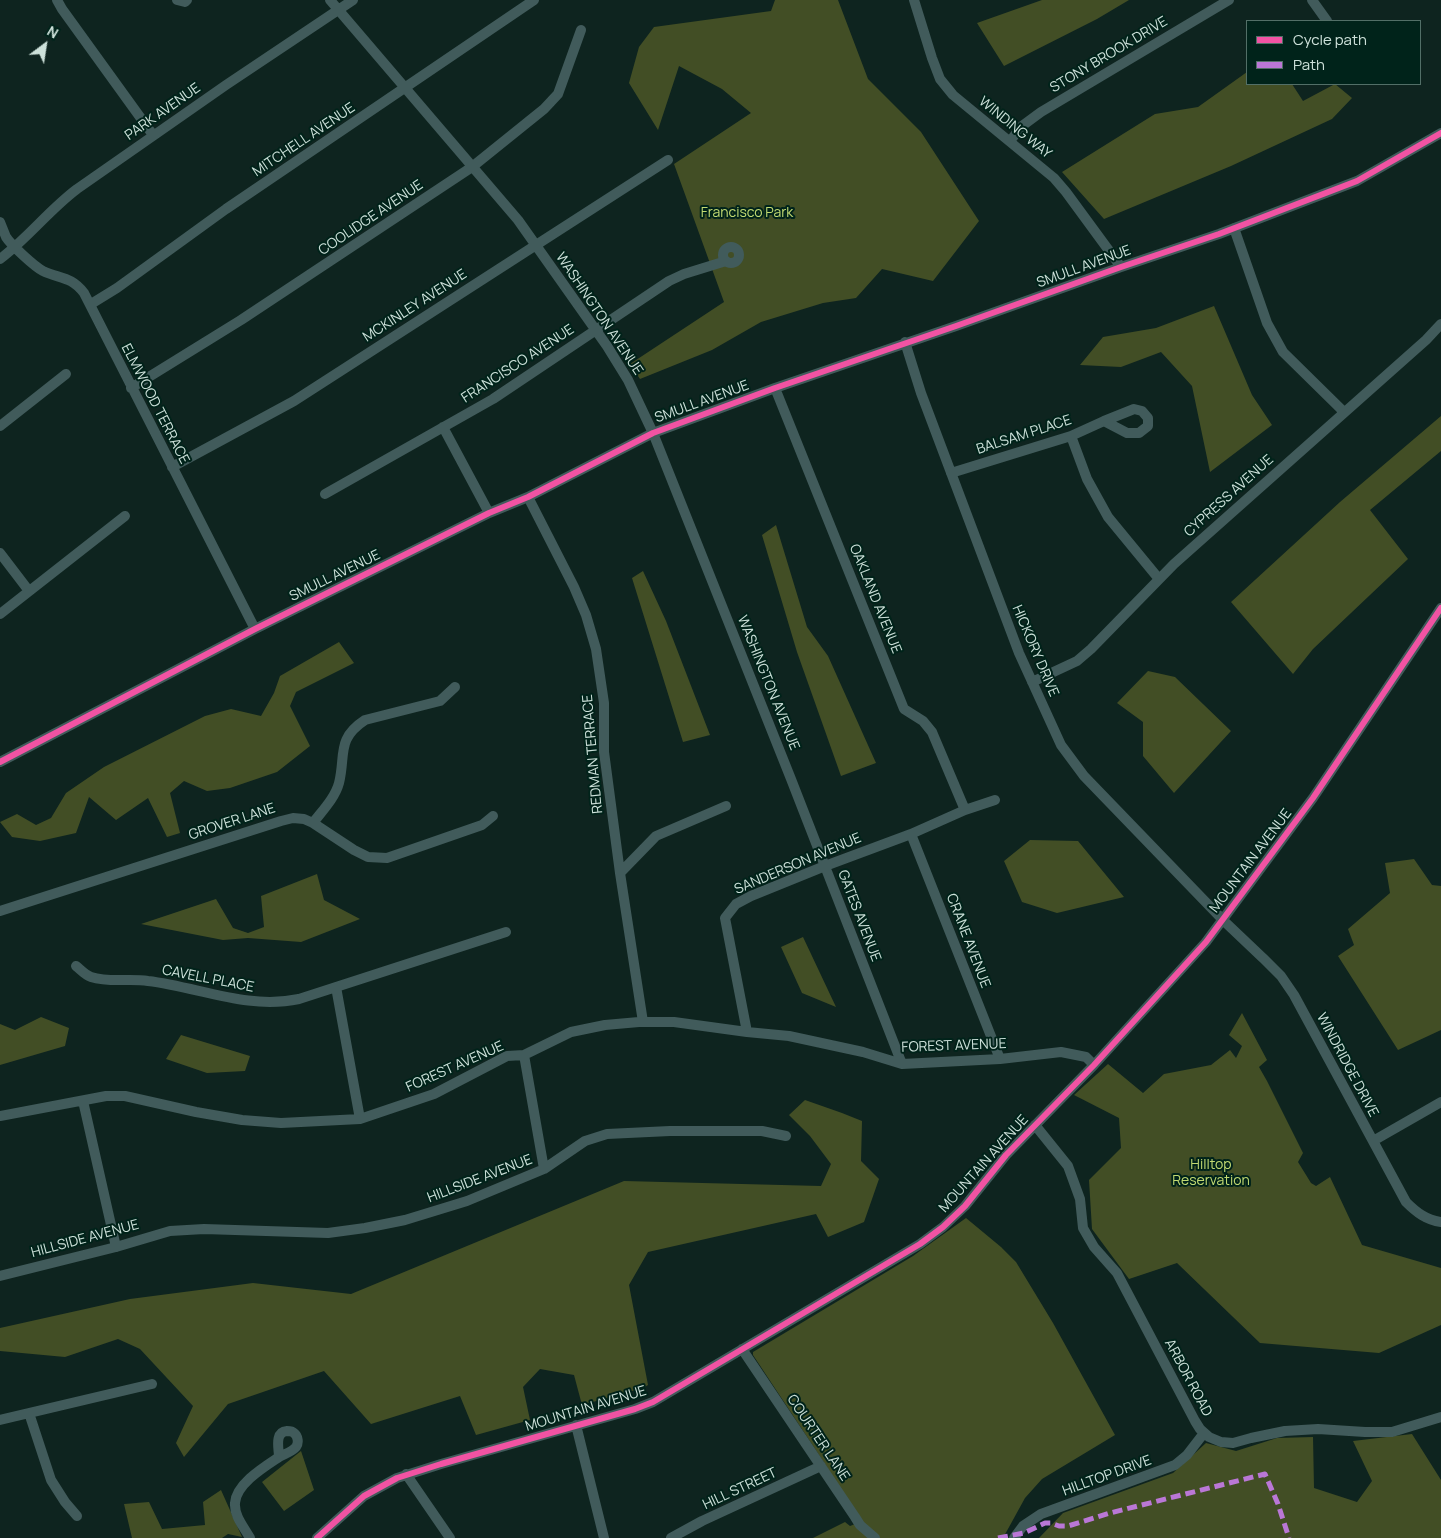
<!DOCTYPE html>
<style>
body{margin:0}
#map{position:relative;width:1441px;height:1538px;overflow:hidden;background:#0e241f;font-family:Manrope,sans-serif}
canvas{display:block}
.legend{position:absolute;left:1246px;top:20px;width:175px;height:65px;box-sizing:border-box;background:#00231a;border:1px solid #526f67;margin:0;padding:6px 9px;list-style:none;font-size:15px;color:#cde1da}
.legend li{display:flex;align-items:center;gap:10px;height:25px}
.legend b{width:25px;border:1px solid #526f67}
.north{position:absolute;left:20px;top:20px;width:50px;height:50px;-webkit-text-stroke:4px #00231a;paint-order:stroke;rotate:31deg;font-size:14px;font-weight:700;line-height:20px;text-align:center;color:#cde1da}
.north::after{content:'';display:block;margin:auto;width:18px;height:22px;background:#cde1da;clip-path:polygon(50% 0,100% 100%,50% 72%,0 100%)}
</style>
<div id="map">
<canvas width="1441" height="1538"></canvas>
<ul class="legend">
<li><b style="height:6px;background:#f153a3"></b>Cycle path</li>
<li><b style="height:6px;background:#ba77d6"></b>Path</li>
</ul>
<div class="north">N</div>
</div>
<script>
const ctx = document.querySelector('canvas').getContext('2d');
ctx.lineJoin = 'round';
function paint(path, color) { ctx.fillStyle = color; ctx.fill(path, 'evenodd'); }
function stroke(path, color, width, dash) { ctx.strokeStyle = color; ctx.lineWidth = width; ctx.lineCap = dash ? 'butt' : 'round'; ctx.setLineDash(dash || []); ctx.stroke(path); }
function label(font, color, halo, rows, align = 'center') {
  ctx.font = font + ' Manrope,sans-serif'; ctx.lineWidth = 4; ctx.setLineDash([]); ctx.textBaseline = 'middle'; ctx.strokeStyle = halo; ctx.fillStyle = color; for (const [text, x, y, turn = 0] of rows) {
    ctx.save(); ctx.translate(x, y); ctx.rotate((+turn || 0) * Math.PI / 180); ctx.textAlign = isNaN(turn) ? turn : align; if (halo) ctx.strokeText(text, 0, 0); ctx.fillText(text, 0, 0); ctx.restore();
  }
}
paint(new Path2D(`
 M775,0H838L868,79L921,132L979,221L933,281L882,269L856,298L823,303L761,322L712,350L640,379L630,364L724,302L674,164L751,113L722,89L679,66L658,130L629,83L639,47L654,27L771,11Z
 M1042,0H1129L1097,19L1004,66L977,23Z
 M1247,72V84H1292L1303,101L1335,84L1352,98L1332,119L1231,166L1104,219L1062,172L1155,114L1198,107Z
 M1214,306L1252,395L1272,425L1210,472L1192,386L1161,352L1121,367L1080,365L1103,337L1156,328Z
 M1441,416V451L1370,510L1408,559L1313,649L1293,674L1231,602L1340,502Z
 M776,525L807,627L828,656L876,763L841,776L797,652L762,535Z
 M643,571L666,621L710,735L683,742L632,578Z
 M339,642L354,663L296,692L290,706L310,746L277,772L230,788L207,791L184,781L170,793L180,833L167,837L148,798L116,820L89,797L76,833L40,841L12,837L0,822L17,814L36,825L51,818L66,793L104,767L205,716L231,709L261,716L274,693L280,676Z
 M1148,671L1175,677L1231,731L1174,793L1143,756V722L1117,703Z
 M1030,840L1078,841L1124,897L1057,913L1022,902L1004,861Z
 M1414,859L1432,885L1441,886V1030L1398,1050L1338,956L1354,945L1348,929L1390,893L1385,863Z
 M317,874L324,900L360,919L301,942L248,938L223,940L141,924L216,899L233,928L248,933L264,927L261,896Z
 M803,937L836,1007L802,993L781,947Z
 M1242,1013L1267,1060L1259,1067L1267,1081L1303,1153L1298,1162L1311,1183L1316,1186L1330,1177L1362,1245L1441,1268V1325L1379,1353L1260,1343L1177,1263L1129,1279L1092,1229L1089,1180L1121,1148L1119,1118L1074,1095L1108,1064L1143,1093L1164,1074L1211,1065L1230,1050L1236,1058L1242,1046L1229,1035Z
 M41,1017L69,1028L65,1046L0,1065V1024L15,1030Z
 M181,1035L250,1056L245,1071L207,1073L166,1059Z
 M805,1100L842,1113L862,1121L861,1161L879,1179L864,1222L828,1237L816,1214L648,1252L629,1285L648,1385L643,1388L582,1405L574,1375L540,1369L523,1387L530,1420L476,1435L460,1396L371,1424L324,1371L228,1404L184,1457L176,1443L193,1406L140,1349L118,1339L65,1357L0,1351V1328L130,1299L253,1283L351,1294L624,1181L821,1186L831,1164L810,1136L789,1115Z
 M966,1218L1001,1247L1016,1262L1053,1323L1115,1435L1042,1479L1025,1498L1003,1538H813L845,1522L850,1526L860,1522L825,1464L753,1355V1352L913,1256Z
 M1412,1434L1441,1480V1538H1039L1063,1513L1173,1473L1206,1443L1236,1451L1277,1438L1313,1437L1314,1488L1357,1502L1372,1481L1353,1441Z
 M301,1451L314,1490L284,1511L262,1482Z
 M221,1490L242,1537L228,1534L222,1538H132L124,1504L149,1502L162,1529L205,1525L203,1502Z`), '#424e25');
stroke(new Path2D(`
 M57,0L62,9L153,135
 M177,0L185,2L187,0
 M330,0L518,220L607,346L628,380L653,433L791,779L902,1064
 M914,0L932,58L940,79L953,95L1054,178L1066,192L1121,267
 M1312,0L1327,21
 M1010,141L1022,126L1041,112L1229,0
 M0,222C2,227 4,232 6,237C11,245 35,267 43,271C60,279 71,276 84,293L255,629
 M1234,228L1267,323L1283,352L1344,412
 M723 255a8 8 0 1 1 16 0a8 8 0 1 1-16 0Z
 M0,259C28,238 49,210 77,189L226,85L353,0
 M91,304L117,288L226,209L534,0
 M905,342L921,393L1019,653L1061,745L1084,776L1223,920L1263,958L1281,976L1294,995L1406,1202C1416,1212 1426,1220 1441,1222
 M131,388L241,320L472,167L544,109L558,94L581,30
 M775,388L904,709L923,721L932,732L965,810
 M0,426L66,374
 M443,427L489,513
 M1071,436L1087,479L1108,517L1159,579
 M172,467L294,401L668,160
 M951,473L1071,436L1104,421L1127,433H1139L1148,426V418L1142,411L1134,409L1104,421
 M325,494L493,399L669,281L684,274L726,261
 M528,497L574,587L586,615L596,649L604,703V752L620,873L643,1022
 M0,553L29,591
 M0,614L125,516
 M1032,682L1077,661L1091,649L1174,564L1426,340L1441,324
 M0,762L255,629L489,513L528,497L653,433L775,388L956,326L1121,267L1219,234L1357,181L1441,133
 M313,823C322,811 335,798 339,783C346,755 336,739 365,720L440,701L455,687
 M911,834L1000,1059
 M620,873L656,836L726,806
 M0,911L281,821L293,818L304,819L313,823L354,850L368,857L387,858L482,825L493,816
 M76,966C81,970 85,975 91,977C110,983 129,978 148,981C199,987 247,1010 299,999L506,932
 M336,987L360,1119
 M747,1032L725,918L736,904L751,896L825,866L911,834L965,810L995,800
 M524,1055L544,1169
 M83,1101L116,1247
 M0,1116L106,1096H125L196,1112L242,1120L281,1123L360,1119L434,1094L507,1056L524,1055L571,1032L605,1025L639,1022H674L747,1032L789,1036L863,1052L902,1064L1000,1059L1061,1052L1086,1057L1094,1065
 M1035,1125L1068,1166L1080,1199L1083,1228L1094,1247L1117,1273L1195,1421L1200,1429L1209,1437L1221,1442L1233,1443L1251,1438L1285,1431L1318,1429L1365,1432H1392L1441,1417
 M1373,1141L1441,1102
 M0,1276L116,1247L170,1231L204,1229L328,1233L365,1228L405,1220L467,1201L544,1169L585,1141L607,1134L670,1131H762L786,1136
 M742,1349L855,1517L860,1525L875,1538
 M29,1413L51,1480L65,1502L77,1516
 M0,1420L152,1384
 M576,1425L604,1538
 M406,1474L450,1538
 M250,1538C244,1527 234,1516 235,1503C236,1484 264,1467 279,1457C284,1454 292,1452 296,1447C299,1443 298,1436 294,1433C292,1431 289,1431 287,1431C274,1432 279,1449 279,1457
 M317,1538L364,1496L397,1478L441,1464L635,1409L653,1402L920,1244L943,1227L965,1206L1006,1155L1094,1065L1206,942L1313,798L1441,608
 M671,1538L702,1521L821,1466
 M1014,1538L1023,1526L1041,1514L1175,1465L1187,1455L1204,1433`), '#415b5b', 10);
stroke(new Path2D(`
 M998,1538L1024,1533L1045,1523H1051L1059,1526H1068L1110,1513L1265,1474L1278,1504L1289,1538`), '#ba77d6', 5, [10, 5]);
stroke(new Path2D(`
 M0,762L255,629L489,513L528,497L653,433L775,388L956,326L1121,267L1219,234L1357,181L1441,133
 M317,1538L364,1496L397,1478L441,1464L635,1409L653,1402L920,1244L943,1227L965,1206L1006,1155L1094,1065L1206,942L1313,798L1441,608`), '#f153a3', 6);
label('14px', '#cde1da', '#00231a', [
 ["STONY BROOK DRIVE",1109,55,-31],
 ["PARK AVENUE",163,112,-35],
 ["WINDING WAY",1015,128,39],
 ["MITCHELL AVENUE",304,140,-34],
 ["COOLIDGE AVENUE",371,218,-34],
 ["SMULL AVENUE",1084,267,-20],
 ["MCKINLEY AVENUE",415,306,-33],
 ["WASHINGTON AVENUE",599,314,56],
 ["FRANCISCO AVENUE",518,364,-33],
 ["SMULL AVENUE",702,402,-20],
 ["ELMWOOD TERRACE",155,404,63],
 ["BALSAM PLACE",1024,435,-18],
 ["CYPRESS AVENUE",1229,496,-42],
 ["SMULL AVENUE",335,576,-26],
 ["OAKLAND AVENUE",875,599,68],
 ["HICKORY DRIVE",1035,651,67],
 ["WASHINGTON AVENUE",768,683,68],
 ["REDMAN TERRACE",593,754,-95],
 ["GROVER LANE",232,822,-18],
 ["MOUNTAIN AVENUE",1251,861,-53],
 ["SANDERSON AVENUE",798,864,-23],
 ["GATES AVENUE",859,916,69],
 ["CRANE AVENUE",968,941,69],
 ["CAVELL PLACE",208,979,11],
 ["FOREST AVENUE",954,1046,-2],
 ["WINDRIDGE DRIVE",1347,1065,62],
 ["FOREST AVENUE",455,1067,-24],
 ["MOUNTAIN AVENUE",984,1164,-48],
 ["HILLSIDE AVENUE",480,1179,-21],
 ["HILLSIDE AVENUE",85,1239,-15],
 ["ARBOR ROAD",1188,1378,62],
 ["MOUNTAIN AVENUE",586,1409,-17],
 ["COURTER LANE",818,1438,56],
 ["HILLTOP DRIVE",1107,1476,-20],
 ["HILL STREET",740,1489,-25]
]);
label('14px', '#c2da72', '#00231a', [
 ["Francisco Park",747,213],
 ["Hilltop",1211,1165],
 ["Reservation",1211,1181]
]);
</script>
